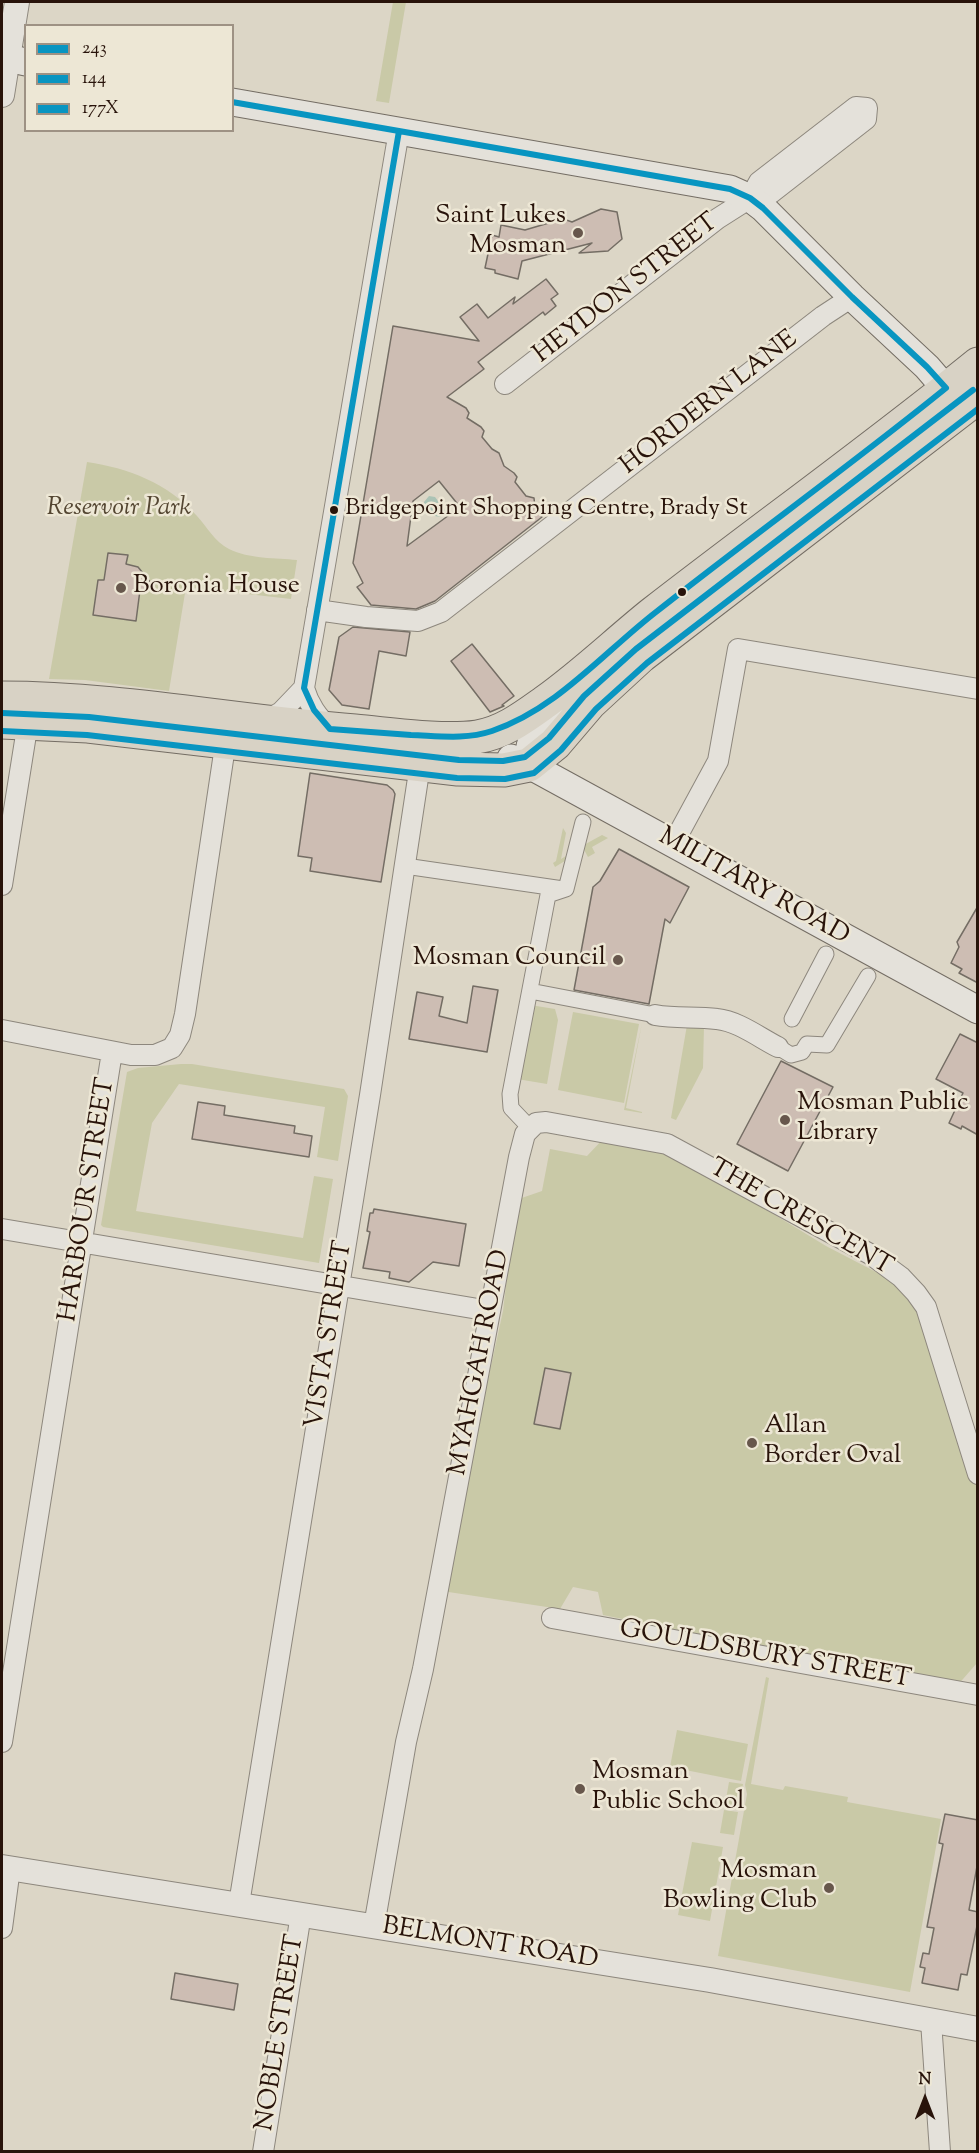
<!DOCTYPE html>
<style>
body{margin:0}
#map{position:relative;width:979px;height:2153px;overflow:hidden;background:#dcd6c6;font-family:"Sorts Mill Goudy",serif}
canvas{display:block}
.frame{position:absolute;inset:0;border:3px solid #28130a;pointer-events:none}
.legend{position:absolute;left:24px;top:24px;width:210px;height:108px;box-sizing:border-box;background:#ede7d5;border:2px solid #9e9284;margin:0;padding:8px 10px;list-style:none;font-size:18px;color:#28130a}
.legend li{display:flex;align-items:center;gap:12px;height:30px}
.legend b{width:30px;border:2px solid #9e9284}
.north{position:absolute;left:895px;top:2069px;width:60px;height:60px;-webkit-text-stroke:4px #ede7d5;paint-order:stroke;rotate:0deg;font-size:16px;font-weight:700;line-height:24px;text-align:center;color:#28130a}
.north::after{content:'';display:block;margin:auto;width:21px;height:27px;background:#28130a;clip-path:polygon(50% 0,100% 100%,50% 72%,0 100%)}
</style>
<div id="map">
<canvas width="979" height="2153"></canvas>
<div class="frame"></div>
<ul class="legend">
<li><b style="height:8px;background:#0895c1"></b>243</li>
<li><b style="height:8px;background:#0895c1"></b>144</li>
<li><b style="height:8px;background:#0895c1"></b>177X</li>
</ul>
<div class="north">N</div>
</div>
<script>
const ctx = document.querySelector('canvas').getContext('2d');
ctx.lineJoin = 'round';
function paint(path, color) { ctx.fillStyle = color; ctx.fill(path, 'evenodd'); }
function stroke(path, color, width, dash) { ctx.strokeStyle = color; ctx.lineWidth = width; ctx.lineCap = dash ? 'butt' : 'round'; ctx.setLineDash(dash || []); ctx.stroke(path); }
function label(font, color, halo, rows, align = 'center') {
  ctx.font = font + ' "Sorts Mill Goudy",serif'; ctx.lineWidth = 5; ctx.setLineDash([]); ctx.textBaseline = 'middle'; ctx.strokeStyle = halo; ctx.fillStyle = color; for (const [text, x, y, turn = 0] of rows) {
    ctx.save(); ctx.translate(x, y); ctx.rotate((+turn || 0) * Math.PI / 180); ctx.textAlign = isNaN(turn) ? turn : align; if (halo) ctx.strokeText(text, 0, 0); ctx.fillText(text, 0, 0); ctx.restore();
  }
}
paint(new Path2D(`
 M393,2H406L389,103L376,101Z
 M87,462C128,468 168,483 197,516C207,527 215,542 229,549C249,559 276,558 297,560L291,599L186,587L169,691L85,680L49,679Z
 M563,828L566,833L561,859L571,853L573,856L555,867L553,863L556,861Z
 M602,835L608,838L592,847L595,853L588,857L582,846Z
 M530,1005L555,1009L558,1020L547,1084L517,1079Z
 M573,1012L639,1024L624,1103L558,1090Z
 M642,1023L626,1108L642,1112V1113L624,1110Z
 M687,1025L704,1026L703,1068L676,1120L671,1118Z
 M181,1064H192L344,1089L348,1096L338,1161L317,1157L325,1107L179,1084L152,1123L136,1211L303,1238L314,1176L333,1179L319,1263L103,1227L101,1225L127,1072L138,1068Z
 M605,1137L659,1148L686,1161L826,1246L926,1298L977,1474V1663L956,1687L603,1615L598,1592L573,1587L560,1609L442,1591L503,1311L516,1200L542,1191L550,1149L587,1156Z
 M766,1677L769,1678L751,1784L783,1790L785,1786L848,1797L847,1802L941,1819L910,1992L718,1956L747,1794L745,1785Z
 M677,1730L748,1744L741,1781L670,1767Z
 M729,1782L743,1784L739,1807L725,1805Z
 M724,1810L738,1812L734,1835L720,1833Z
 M692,1842L723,1847L710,1921L678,1915Z`), '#c9c9a7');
paint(new Path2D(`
 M429,496L435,497L446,511L440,517L425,514L424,502Z`), '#abc3b5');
const building = new Path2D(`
 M601,209L617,212L622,239L608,251L579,253L592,243L522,261L518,279L495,273V270L485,268L492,235L499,237L501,225L525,230L552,222L558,217L572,222Z
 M546,279L558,294L551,299L556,306L545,315L543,312L478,362L484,369L447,397L466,408L469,413L467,418L481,427L484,431L482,437L492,449L499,453L504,466L514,473L517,477L515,482L526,496L534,498L535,508L542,517L435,601L416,609L371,605L357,587L363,583L353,563L393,326L479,341L460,317L477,304L488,318L515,297L513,304ZM439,481L460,507L407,546L413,501Z
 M108,553L128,555L126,564L138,567L151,583L145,586L144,591L140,590L136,621L93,615L98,580H104Z
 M353,627L410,632L406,656L379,651L369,709L342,705L329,690L339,637Z
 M472,644L514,696L502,705L504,706L490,712L451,661Z
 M310,773L387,785L393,790L395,794L381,882L310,871L312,858L298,856Z
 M619,849L689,887L670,923L665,919L649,1004L574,990L593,887L600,881Z
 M978,906V983L959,973L962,969L951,963L959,947L957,942Z
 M473,986L498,990L487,1052L409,1039L417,992L443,997L439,1016L467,1023Z
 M960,1034L978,1043V1135L962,1126L961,1129L949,1123L963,1093L936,1079Z
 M781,1061L833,1087L788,1171L737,1144Z
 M198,1102L225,1106L224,1115L295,1126L294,1133L312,1136L309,1157L192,1139Z
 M374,1209L466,1224L459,1266L433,1262L409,1282L389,1278L390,1272L363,1268L370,1232L367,1231L370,1213H373Z
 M545,1368L571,1373L560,1429L534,1424Z
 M945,1814L978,1820V1861L969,1910L978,1912V1921L967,1975L961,1974L958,1990L922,1983L925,1968L920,1967L923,1953L929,1954L934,1928L927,1927L943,1844L939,1843Z
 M175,1973L238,1984L234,2010L171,1999Z`);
paint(building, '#cdbdb3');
stroke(building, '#746d64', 1.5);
const pedestrian = new Path2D(`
 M405,866L563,889
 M530,991L655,1015
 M792,1019L826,954
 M778,1047L791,1055L802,1052L807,1044L827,1045L868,976
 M530,1128L511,1108L510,1094L548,895L566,889L583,822`);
const minor = new Path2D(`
 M505,384L717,219L750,198L771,193L866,119L867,108L856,107L759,182L750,198
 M317,610L366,617L418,621L441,612L823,316L852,297
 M265,721L281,712L304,688
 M330,729C317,716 309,705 304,688L399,131
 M673,844L718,761L738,649L978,689
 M2,885L28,722
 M655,1015C676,1019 696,1016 717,1019C738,1021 760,1038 778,1047
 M2,1030L131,1055H155L172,1048L180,1035L185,1014L227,733
 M2,1229L490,1311
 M552,1618L978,1695
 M2,1742L112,1052
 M239,1904L370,1095L420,765
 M374,1926L406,1742L423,1669L519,1157L525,1134L536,1123L546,1122L667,1144L870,1254L901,1277L916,1293L926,1307L978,1474
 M2,1928L10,1868
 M931,2021L940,2152
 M263,2152L301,1914`);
const tertiary = new Path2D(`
 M2,95L17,2
 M2,1867L710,1980L978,2029`);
const secondary = new Path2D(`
 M2,57L26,62
 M232,102L730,189L750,198L763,208L852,297L927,367L959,404
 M511,758L529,765L978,1010
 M529,765C526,735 544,720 561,699`);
const trunk = new Path2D(`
 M2,698C120,698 237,722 355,731C390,734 442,742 477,737C503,733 524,717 545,702C583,675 616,643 652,614C760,530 872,450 978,364
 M2,722L88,726L458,769L504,770L529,765L555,744L590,703L641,656L978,397`);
stroke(pedestrian, '#8d877d', 17);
stroke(minor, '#8d877d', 22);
stroke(tertiary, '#8d877d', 26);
stroke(secondary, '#746d64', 29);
stroke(trunk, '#746d64', 35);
stroke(pedestrian, '#e4e1da', 15);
stroke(minor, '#e4e1da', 20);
stroke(tertiary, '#e4e1da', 24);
stroke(secondary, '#e4e1da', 27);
stroke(trunk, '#d8d2c5', 33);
stroke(new Path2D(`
 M232,102L399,131
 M399,131L730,189L750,198L763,208L852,297L927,367L946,388C851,465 752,536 656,612C603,653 557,709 492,731C465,740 439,736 411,735C384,733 357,731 330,729L314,710L304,688Z`), '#0895c1', 6);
stroke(new Path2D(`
 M2,731L87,735L457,778L505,779L534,773L561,750L596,709L647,663L978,409`), '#0895c1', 6);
stroke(new Path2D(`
 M2,713L89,717L459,760L503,761L525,757L549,738L584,696L636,649L973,390`), '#0895c1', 6);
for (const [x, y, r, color] of [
 [578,233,6,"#67574c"],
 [334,510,5,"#28130a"],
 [121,588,6,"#67574c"],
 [682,592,5,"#28130a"],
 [618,960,6,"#67574c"],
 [785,1120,6,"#67574c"],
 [752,1443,6,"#67574c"],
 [580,1789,6,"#67574c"],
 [829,1888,6,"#67574c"]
]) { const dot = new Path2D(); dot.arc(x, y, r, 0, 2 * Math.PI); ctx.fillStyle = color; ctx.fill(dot); stroke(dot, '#ede7d5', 2); }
label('24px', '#28130a', '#ede7d5', [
 ["Bridgepoint Shopping Centre, Brady St",345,510]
], 'left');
label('26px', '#28130a', '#ede7d5', [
 ["Saint Lukes",566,218,"right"],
 ["Mosman",566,248,"right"],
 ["Boronia House",133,588],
 ["Mosman Council",606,960,"right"],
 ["Mosman Public",797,1105],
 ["Library",797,1135],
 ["Allan",764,1428],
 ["Border Oval",764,1458],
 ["Mosman",592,1774],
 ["Public School",592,1804],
 ["Mosman",817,1873,"right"],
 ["Bowling Club",817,1903,"right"]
], 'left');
label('26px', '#28130a', '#ede7d5', [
 ["HEYDON STREET",627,290,-38],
 ["HORDERN LANE",710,404,-38],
 ["MILITARY ROAD",753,888,29],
 ["HARBOUR STREET",89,1200,-81],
 ["THE CRESCENT",800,1219,30],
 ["VISTA STREET",331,1335,-81],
 ["MYAHGAH ROAD",481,1363,-79],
 ["GOULDSBURY STREET",765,1656,10],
 ["BELMONT ROAD",490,1945,9],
 ["NOBLE STREET",282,2033,-81]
]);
label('italic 26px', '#544632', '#ede7d5', [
 ["Reservoir Park",119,510]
]);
</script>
